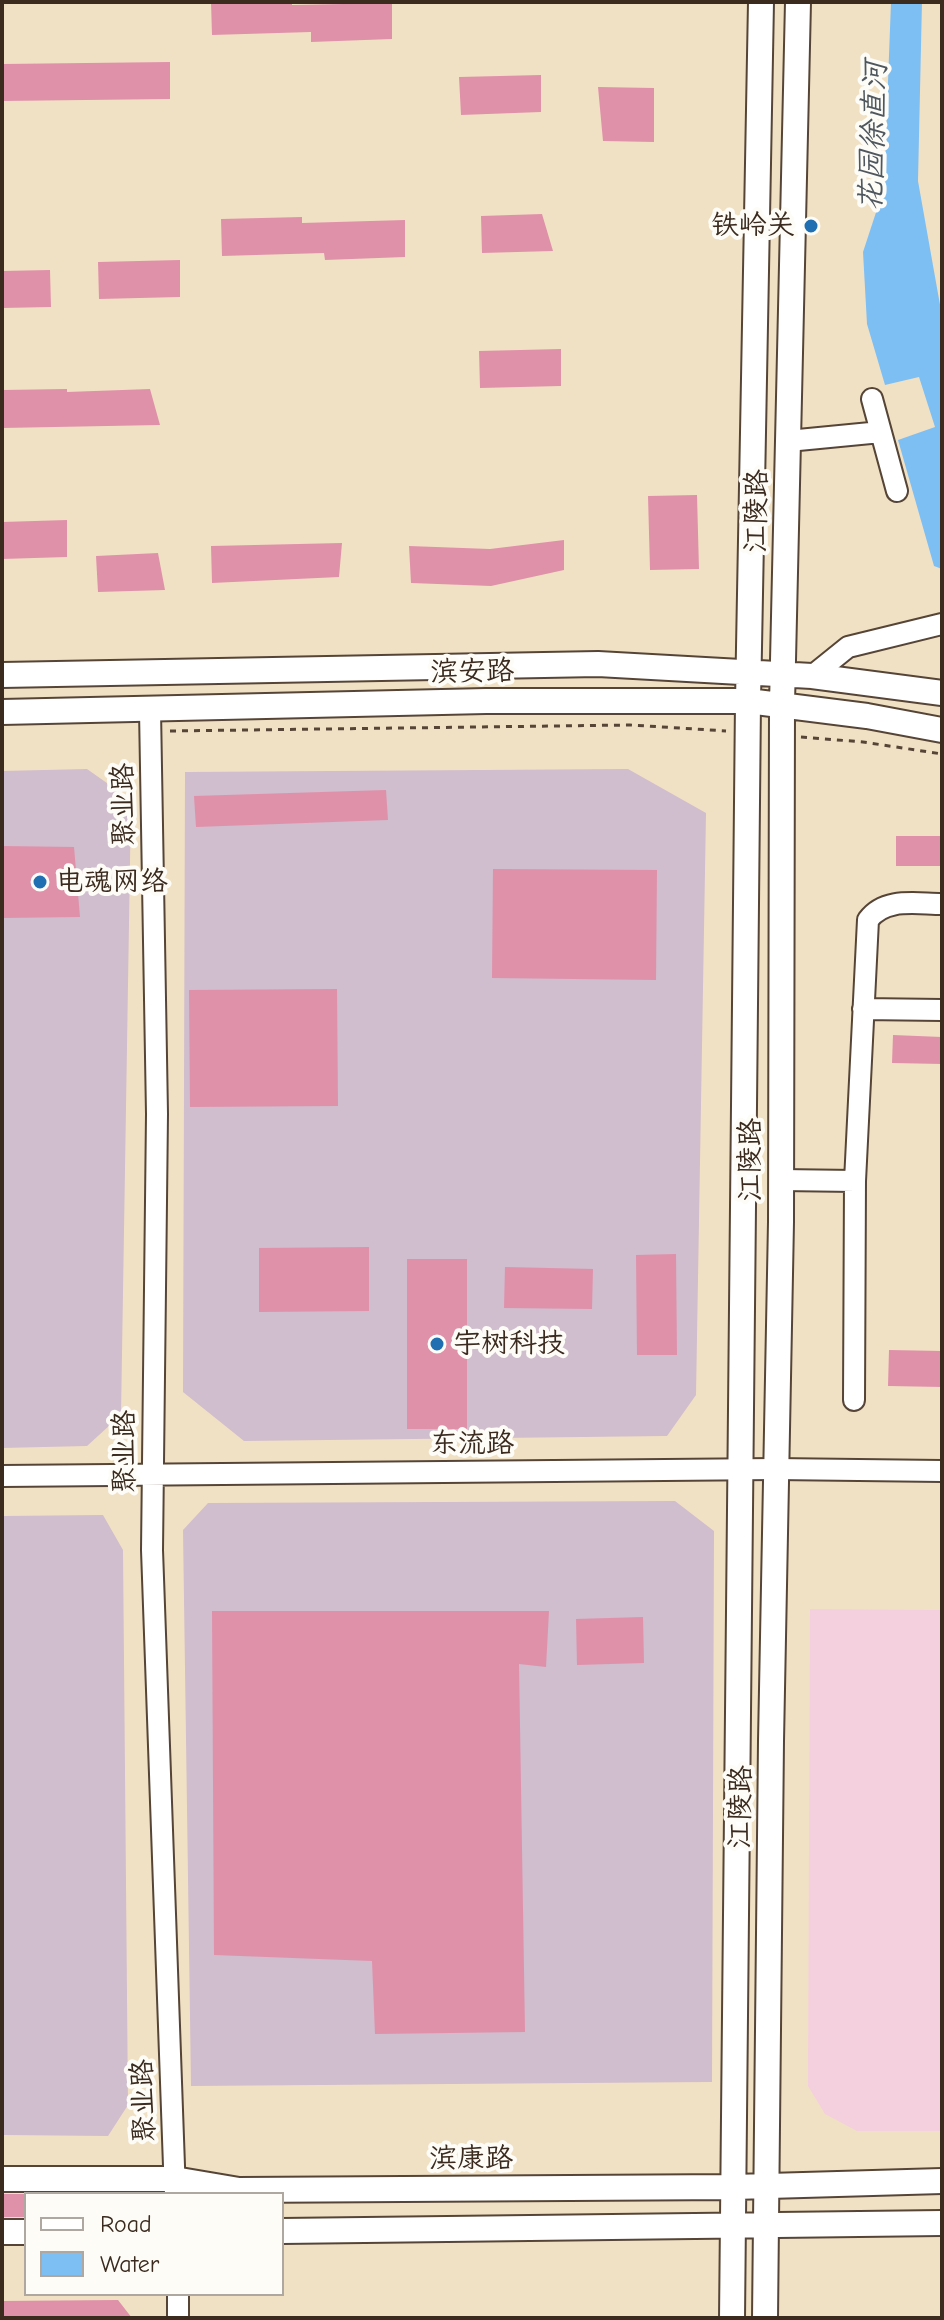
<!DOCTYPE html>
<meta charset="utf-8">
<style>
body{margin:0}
#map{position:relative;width:944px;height:2320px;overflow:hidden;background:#f1e1c4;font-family:"Comic Neue",sans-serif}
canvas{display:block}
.frame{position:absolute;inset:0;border:4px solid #3b2a1e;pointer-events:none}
.legend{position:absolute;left:24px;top:2192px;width:260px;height:104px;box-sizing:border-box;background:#fdfcf7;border:2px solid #afa8a0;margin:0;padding:10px 14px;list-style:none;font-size:24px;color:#3b2a1e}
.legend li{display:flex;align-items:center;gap:16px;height:40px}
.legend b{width:40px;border:2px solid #afa8a0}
</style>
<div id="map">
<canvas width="944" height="2320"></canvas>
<div class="frame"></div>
<ul class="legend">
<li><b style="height:10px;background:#fff"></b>Road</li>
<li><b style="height:22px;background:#7ebff3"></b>Water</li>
</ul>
</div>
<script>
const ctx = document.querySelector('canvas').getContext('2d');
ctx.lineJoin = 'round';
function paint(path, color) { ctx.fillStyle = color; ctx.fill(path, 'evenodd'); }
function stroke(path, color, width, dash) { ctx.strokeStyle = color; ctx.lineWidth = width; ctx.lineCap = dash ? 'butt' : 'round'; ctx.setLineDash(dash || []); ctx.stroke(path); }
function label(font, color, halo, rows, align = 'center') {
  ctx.font = font + ' "Comic Neue","LXGW WenKai TC",sans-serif'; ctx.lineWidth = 8; ctx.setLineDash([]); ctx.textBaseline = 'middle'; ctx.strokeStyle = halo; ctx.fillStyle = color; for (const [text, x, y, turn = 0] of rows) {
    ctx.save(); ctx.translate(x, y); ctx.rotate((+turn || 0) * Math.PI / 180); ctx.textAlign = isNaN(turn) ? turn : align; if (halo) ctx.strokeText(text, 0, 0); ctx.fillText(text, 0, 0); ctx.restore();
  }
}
paint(new Path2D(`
 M810,1609L942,1610V2131H857L825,2114L808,2086Z`), '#f4cfdd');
paint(new Path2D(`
 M87,769L131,800L121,1415L87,1446L2,1448V771Z
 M628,769L706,813L696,1395L667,1436L244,1441L183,1392L185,772Z
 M675,1501L714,1531L712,2082L191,2086L183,1530L208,1503Z
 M103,1515L123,1550L128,2105L108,2136L2,2135V1516Z`), '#d0bdcd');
paint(new Path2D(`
 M891,2H922L918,181L942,316V569L934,566L898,440L935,427L919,377L885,385L867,324L863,252L884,188Z`), '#7ebff3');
paint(new Path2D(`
 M211,2H292V5L392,3V39L311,42V32L212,35Z
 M170,62V99L2,101V64Z
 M541,75V112L461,115L459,77Z
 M598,87L654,88V142L603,141Z
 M542,214L553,251L482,253L481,216Z
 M302,217V223L405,220V257L325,260L324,253L222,256L221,219Z
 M180,260V297L99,299L98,262Z
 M50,270L51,307L2,308V271Z
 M561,349V386L480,388L479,351Z
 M67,389V392L150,389L160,425L2,428V390Z
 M697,495L699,569L650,570L648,496Z
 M67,520V557L2,559V522Z
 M564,540V570L491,586L411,583L409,546L490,549Z
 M342,543L339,577L212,583L211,546Z
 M158,553L165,590L98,592L96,556Z
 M386,790L388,820L196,827L194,796Z
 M896,836H942V866H896Z
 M2,846L74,847L80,917L2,918Z
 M493,869L657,870L656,980L492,978Z
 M337,989L338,1106L190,1107L189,990Z
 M893,1035L942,1037V1064L892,1063Z
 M369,1247V1311L259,1312V1248Z
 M676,1254L677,1355H637L636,1255Z
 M407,1259H467V1429H407Z
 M505,1267L593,1269L592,1309L504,1308Z
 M889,1350L942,1351V1387L888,1386Z
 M212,1611H549L546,1667L519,1664L525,2032L375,2034L372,1961L214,1955Z
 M643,1617L644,1663L577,1665L576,1619Z
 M2,2194H26V2217H2Z
 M118,2300L132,2318H2V2301Z`), '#df91aa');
const minor = new Path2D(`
 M872,399L897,491
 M788,441L881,432
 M812,676L848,647L942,624
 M150,710L157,1114L152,1550L175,2194
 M863,1009L942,1010
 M781,1180L855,1181
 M854,1400L855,1181L868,920C885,897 916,904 942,904
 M2,1476L775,1469L942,1471
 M178,2294V2318`);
const major = new Path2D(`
 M2,675L598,664L812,676L942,693
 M2,712L486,701H748L867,716L942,730
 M2,2179H174L239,2190L734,2187L942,2181
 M282,2231L942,2223
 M2,2232H26
 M732,2318L748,701L761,2
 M765,2318L771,1741L781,1222L782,704L798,2`);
stroke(minor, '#564537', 24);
stroke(major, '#564537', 28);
stroke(new Path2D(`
 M170,731L630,725L726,731
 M801,737L863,742L942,754`), '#564537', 3, [6, 6]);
stroke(minor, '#fff', 20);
stroke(major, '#fff', 24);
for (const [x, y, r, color] of [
 [811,226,8,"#1f6fb2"],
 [40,882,8,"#1f6fb2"],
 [437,1344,8,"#1f6fb2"]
]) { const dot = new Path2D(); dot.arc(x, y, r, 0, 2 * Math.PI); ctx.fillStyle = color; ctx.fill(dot); stroke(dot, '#fdfcf7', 3); }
label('28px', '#3b2a1e', '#fdfcf7', [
 ["铁岭关",795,226,"right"],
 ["电魂网络",56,882],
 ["宇树科技",453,1344]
], 'left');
label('28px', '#3b2a1e', '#fdfcf7', [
 ["江陵路",757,511,-89],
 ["滨安路",472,672,-1],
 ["聚业路",124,805,-91],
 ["江陵路",751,1160,-90],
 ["东流路",472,1444],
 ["聚业路",125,1452,-90],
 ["江陵路",741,1807,-89],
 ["聚业路",144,2101,-92],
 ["滨康路",471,2159]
]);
label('italic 30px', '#4f575e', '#fdfcf7', [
 ["花园徐直河",874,136,-88]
]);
</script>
